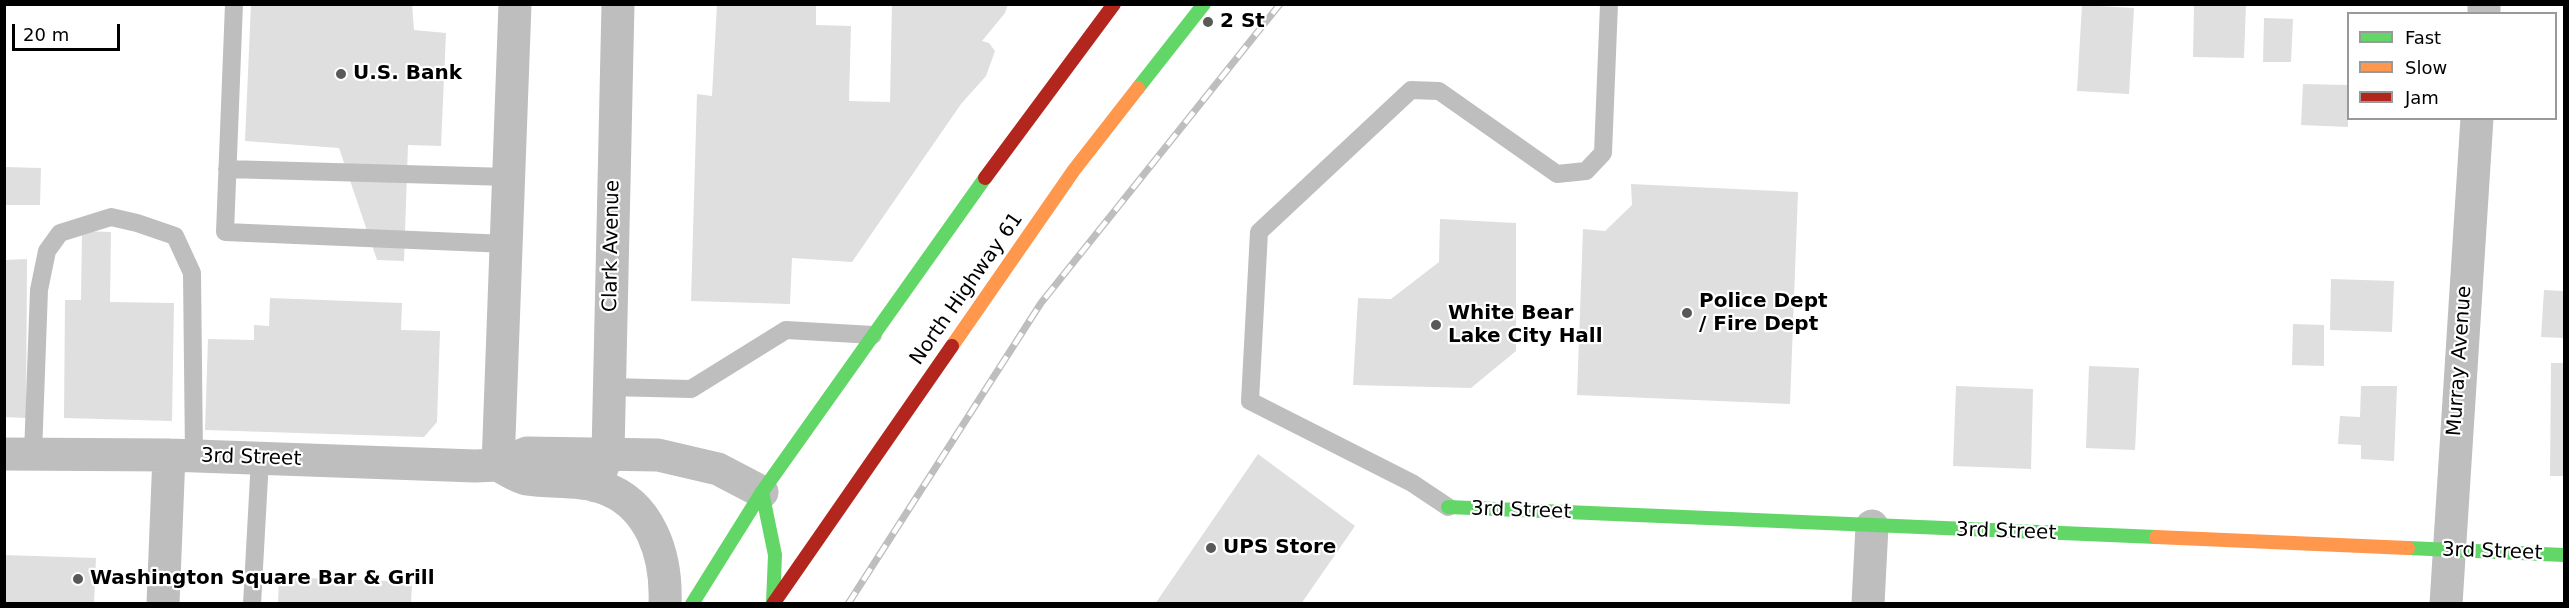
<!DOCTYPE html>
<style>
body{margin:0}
#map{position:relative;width:2569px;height:608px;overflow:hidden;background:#fff;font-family:"DejaVu Sans",sans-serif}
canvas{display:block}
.frame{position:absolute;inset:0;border:6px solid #000;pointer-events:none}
.legend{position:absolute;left:2347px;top:12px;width:210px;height:108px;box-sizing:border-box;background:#fff;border:2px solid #999;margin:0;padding:8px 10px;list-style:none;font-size:18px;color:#000}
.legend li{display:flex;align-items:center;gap:12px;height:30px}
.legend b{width:30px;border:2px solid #999}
.scale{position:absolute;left:12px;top:24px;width:108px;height:27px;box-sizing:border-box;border:3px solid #000;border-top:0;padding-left:8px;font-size:18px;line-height:21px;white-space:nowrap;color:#000;-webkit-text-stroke:4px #fff;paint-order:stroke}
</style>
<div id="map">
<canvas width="2569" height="608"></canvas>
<div class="frame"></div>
<ul class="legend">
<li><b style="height:8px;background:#63d668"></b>Fast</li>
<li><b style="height:8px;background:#ff974d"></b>Slow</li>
<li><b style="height:8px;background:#b3261e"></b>Jam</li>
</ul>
<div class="scale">20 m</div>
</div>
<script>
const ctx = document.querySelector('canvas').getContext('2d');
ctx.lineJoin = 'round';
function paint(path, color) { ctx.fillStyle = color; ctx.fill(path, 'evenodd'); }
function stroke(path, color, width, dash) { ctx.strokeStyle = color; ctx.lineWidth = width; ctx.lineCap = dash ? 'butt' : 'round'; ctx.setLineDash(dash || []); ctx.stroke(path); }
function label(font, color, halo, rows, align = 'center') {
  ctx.font = font + ' "DejaVu Sans",sans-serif'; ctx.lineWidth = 4.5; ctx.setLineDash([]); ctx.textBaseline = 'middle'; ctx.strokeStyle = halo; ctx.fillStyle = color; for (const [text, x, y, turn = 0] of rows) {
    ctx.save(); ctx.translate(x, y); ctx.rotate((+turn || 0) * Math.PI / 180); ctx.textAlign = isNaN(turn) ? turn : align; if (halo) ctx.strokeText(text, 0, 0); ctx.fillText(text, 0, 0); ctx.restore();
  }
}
paint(new Path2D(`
 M251,4H412L414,30L446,33L441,146L408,145L404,261L377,260L339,148L245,141Z
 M717,4H816V25L851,26L849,101L890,102L892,4H1008L1005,13L982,41L989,43L995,51L986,76L961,104L852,262L792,258L790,304L691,301L697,94L712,96Z
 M2194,4H2246L2244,58L2193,57Z
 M2082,5L2134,8L2129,94L2077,91Z
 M2264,18L2293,19L2291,62H2263Z
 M2303,84L2348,85V127L2301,125Z
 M4,167L41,168L40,205H4Z
 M1631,184L1798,192L1790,404L1577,395L1583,229L1605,231L1632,205Z
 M1440,219L1516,223V351L1471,388L1353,385L1358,298L1391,299L1439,262Z
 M82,231L111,232L110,302L174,303L172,421L64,418L65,300H81Z
 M27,259L26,418L4,417V260Z
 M2331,279L2394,281L2392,332L2330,330Z
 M2544,290L2564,291V338L2541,337Z
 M270,298L402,303L401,330L440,331L437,422L424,437L205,430L208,339L254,340V325L269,326Z
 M2293,324L2324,325V366L2292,365Z
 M2551,363H2564V476H2550Z
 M2089,366L2139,368L2135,450L2086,448Z
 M1956,386L2033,389L2031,469L1953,466Z
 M2361,386H2397L2394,461L2361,459V445L2338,444L2340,416L2360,417Z
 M1258,454L1355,526L1301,604H1155Z
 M4,555L96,558L94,604H4Z
 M279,577L412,582L411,604H278Z`), '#dfdfdf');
stroke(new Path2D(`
 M234,4L225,232L507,244
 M227,169L509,177
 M609,387L691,389L786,330L873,335
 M33,454L39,290L47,251L60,233L111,217L137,223L175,236L192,273L194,456
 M1448,507L1412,483L1250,401L1259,232L1411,90L1439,91L1557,174L1586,171L1603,153L1609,4
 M252,604L260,459`), '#bebebe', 18);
stroke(new Path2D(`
 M2484,14V4
 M4,454L169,455L475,466L498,465L527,453L658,455L718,469L762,492
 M498,465L515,4
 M498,465C507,470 517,477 527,479C551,483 577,479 601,487C651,503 667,556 665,604
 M595,486L608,453L618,4
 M163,604L169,455
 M1868,604L1872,526
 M2446,604L2477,118`), '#bebebe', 33);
stroke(new Path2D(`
 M1138,88L1204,4
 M762,492L775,555L773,603
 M1448,507L2156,537
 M2408,548L2564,555
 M692,604L762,492L985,178`), '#63d668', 14);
stroke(new Path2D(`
 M952,346L1074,170L1138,88
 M2156,537L2408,548`), '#ff974d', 14);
stroke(new Path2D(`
 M985,178L1114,4
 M773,604L952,346`), '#b3261e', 14);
const rail = new Path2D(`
 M848,604L1041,303L1280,4`);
stroke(rail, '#bebebe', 7);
stroke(rail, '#fff', 4.5, [14]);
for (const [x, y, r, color] of [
 [1208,22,6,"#595959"],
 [341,74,6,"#595959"],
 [1687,313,6,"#595959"],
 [1436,325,6,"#595959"],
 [1211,548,6,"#595959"],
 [78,579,6,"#595959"]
]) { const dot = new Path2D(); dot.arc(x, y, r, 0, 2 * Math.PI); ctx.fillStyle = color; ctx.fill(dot); stroke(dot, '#fff', 2); }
label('bold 20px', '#000', '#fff', [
 ["2 St",1220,22],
 ["U.S. Bank",353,74],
 ["Police Dept",1699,302],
 ["/ Fire Dept",1699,325],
 ["White Bear",1448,314],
 ["Lake City Hall",1448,337],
 ["UPS Store",1223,548],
 ["Washington Square Bar & Grill",90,579]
], 'left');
label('20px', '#000', '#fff', [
 ["Clark Avenue",612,246,-89],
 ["North Highway 61",967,289,-55],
 ["Murray Avenue",2460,361,-86],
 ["3rd Street",251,458,2],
 ["3rd Street",1521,511,2],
 ["3rd Street",2006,532,2],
 ["3rd Street",2492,552,2]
]);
</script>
